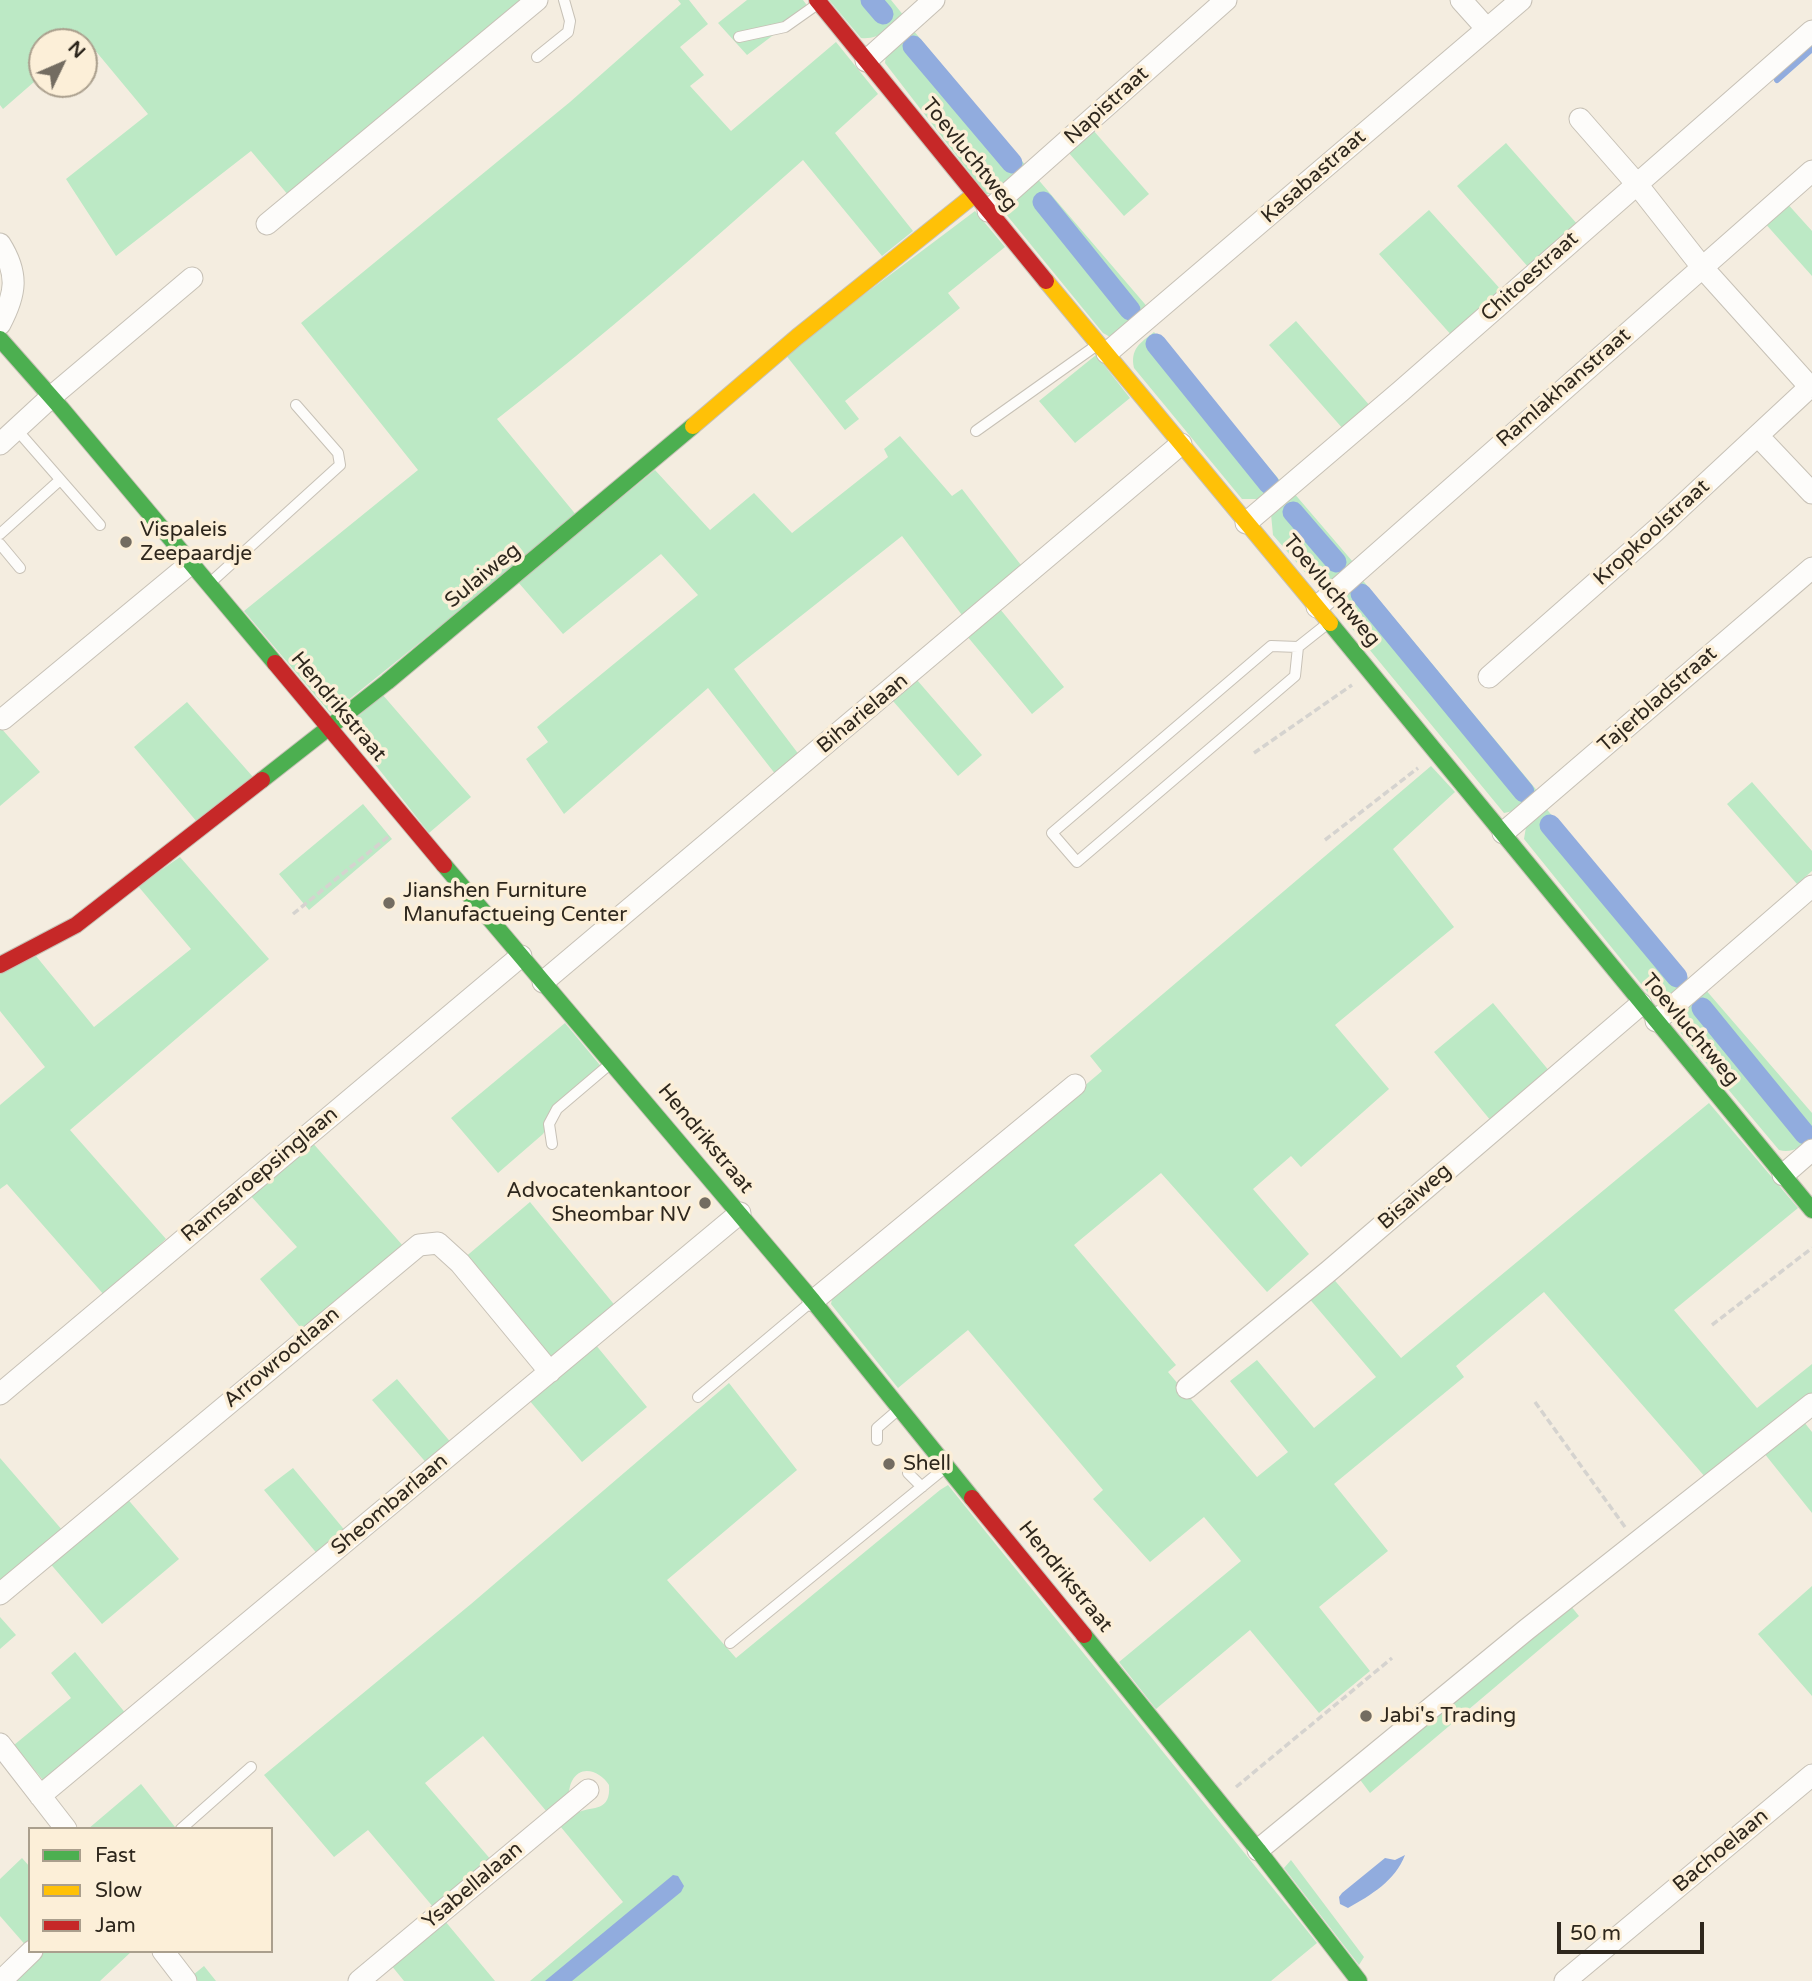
<!DOCTYPE html>
<style>
body{margin:0}
#map{position:relative;width:1812px;height:1981px;overflow:hidden;background:#f4ede0;font-family:"Varela Round",sans-serif}
canvas{display:block}
.legend{position:absolute;left:28px;top:1827px;width:245px;height:126px;box-sizing:border-box;background:#fcefd8;border:2px solid #aa9f8d;margin:0;padding:9px 12px;list-style:none;font-size:21px;color:#2e271d}
.legend li{display:flex;align-items:center;gap:14px;height:35px}
.legend b{width:35px;border:2px solid #aa9f8d}
.north{position:absolute;left:28px;top:28px;width:70px;height:70px;box-sizing:border-box;background:#fcefd8;border:2px solid #aa9f8d;border-radius:50%;rotate:46deg;font-size:19px;font-weight:700;line-height:28px;text-align:center;color:#2e271d}
.north::after{content:'';display:block;margin:auto;width:24px;height:32px;background:#736c61;clip-path:polygon(50% 0,100% 100%,50% 72%,0 100%)}
.scale{position:absolute;left:1557px;top:1922px;width:147px;height:32px;box-sizing:border-box;border:4px solid #2e271d;border-top:0;padding-left:9px;font-size:21px;line-height:24px;white-space:nowrap;color:#2e271d;-webkit-text-stroke:5px #fcefd8;paint-order:stroke}
</style>
<div id="map">
<canvas width="1812" height="1981"></canvas>
<ul class="legend">
<li><b style="height:9px;background:#4caf50"></b>Fast</li>
<li><b style="height:9px;background:#ffc107"></b>Slow</li>
<li><b style="height:9px;background:#c62828"></b>Jam</li>
</ul>
<div class="north">N</div>
<div class="scale">50 m</div>
</div>
<script>
const ctx = document.querySelector('canvas').getContext('2d');
ctx.lineJoin = 'round';
function paint(path, color) { ctx.fillStyle = color; ctx.fill(path, 'evenodd'); }
function stroke(path, color, width, dash) { ctx.strokeStyle = color; ctx.lineWidth = width; ctx.lineCap = dash ? 'butt' : 'round'; ctx.setLineDash(dash || []); ctx.stroke(path); }
function label(font, color, halo, rows, align = 'center') {
  ctx.font = font + ' "Varela Round",sans-serif'; ctx.lineWidth = 7; ctx.setLineDash([]); ctx.textBaseline = 'middle'; ctx.strokeStyle = halo; ctx.fillStyle = color; for (const [text, x, y, turn = 0] of rows) {
    ctx.save(); ctx.translate(x, y); ctx.rotate((+turn || 0) * Math.PI / 180); ctx.textAlign = isNaN(turn) ? turn : align; if (halo) ctx.strokeText(text, 0, 0); ctx.fillText(text, 0, 0); ctx.restore();
  }
}
paint(new Path2D(`
 M0,0H524L289,196L251,151L116,256L66,179L148,114L84,37L79,42H42V75L3,109L0,105Z
 M678,0H689L708,24L680,47L704,75L690,86L731,131L836,42L878,94L835,133L913,231L882,256L803,160C703,249 603,337 497,419L577,516L331,714L244,611L418,470L301,323L570,102L681,4Z
 M747,0H803L809,8L747,55L718,23Z
 M829,0H891L904,16C891,27 880,40 861,38Z
 M913,30L1027,167L992,194H986L885,63L886,54Z
 M1093,130L1149,194L1124,216L1068,152Z
 M1506,143L1578,225L1529,268L1457,186Z
 M1036,177L1150,310L1112,338L1103,333L1005,213L1007,206Z
 M1785,201L1812,231V276L1763,221Z
 M1429,210L1503,292L1453,337L1379,254Z
 M975,211L1005,247L948,293L960,308L845,401L859,419L845,430L785,354Z
 M1296,321L1371,407L1344,430L1269,345Z
 M1154,332L1282,483L1259,499H1242L1134,368C1130,349 1140,343 1154,332Z
 M1096,355L1130,398L1075,443L1039,401Z
 M900,436L952,496L962,489L1024,569L965,619L902,536L734,669L800,756L776,775L708,688L564,814L526,759L548,742L537,727L698,595L661,554L563,634L518,582L655,470L710,530L754,493L792,533L888,457L884,449Z
 M1293,492L1353,562L1334,579L1326,584L1316,585L1273,535L1271,514Z
 M1360,577L1539,793L1518,810L1504,813L1336,609L1337,602Z
 M1000,609L1064,687L1032,714L967,636Z
 M917,680L982,755L958,776L893,701Z
 M382,694L471,797L429,833L349,731L351,723Z
 M187,702L253,777L197,822L134,747Z
 M0,727L40,772L0,806Z
 M1431,766L1455,792L1393,849L1454,927L1335,1025L1389,1089L1301,1167L1291,1156L1253,1189L1309,1254L1267,1292L1161,1173L1074,1245L1176,1365L1168,1372L1257,1477L1288,1452L1230,1381L1257,1360L1314,1428L1376,1377L1307,1296L1331,1276L1401,1358L1709,1103L1798,1208L1674,1310L1757,1408L1812,1364V1395L1706,1478L1544,1292L1456,1366L1464,1377L1334,1484L1388,1551L1319,1607L1370,1671L1319,1713L1250,1630L1156,1709L1119,1662L1241,1561L1204,1517L1150,1562L1093,1499L1103,1490L968,1330L898,1388L831,1304L832,1299L1102,1071L1090,1056Z
 M1752,782L1812,851V871L1797,884L1727,804Z
 M363,804L392,839L309,910L279,874Z
 M1544,806L1691,982C1679,991 1669,1001 1654,1000L1524,839L1526,827Z
 M180,857L269,959L70,1130L166,1239L104,1295L7,1184L0,1189V1105L45,1067L0,1011V973L36,956L94,1027L191,949L138,886Z
 M1705,989L1812,1113V1138C1802,1146 1792,1154 1779,1150L1681,1033C1679,1012 1691,1003 1705,989Z
 M1493,1003L1555,1078L1496,1127L1434,1052Z
 M565,1023L604,1070L555,1112L543,1134L498,1173L451,1118Z
 M311,1141L404,1247L304,1332L260,1279L297,1247L249,1194Z
 M530,1202L617,1308L560,1357L547,1358L463,1259Z
 M595,1344L647,1407L582,1462L529,1400Z
 M397,1379L453,1445L429,1466L372,1400Z
 M729,1383L797,1470L667,1580L736,1658L940,1490L948,1485L1317,1943L1271,1981H530L623,1902L560,1826C566,1821 571,1815 579,1812C593,1806 611,1812 609,1785C600,1771 581,1764 572,1781C569,1786 570,1793 566,1797C561,1803 553,1807 547,1812L483,1736L425,1783L492,1861L434,1908L368,1830L334,1857L264,1775L471,1604Z
 M1804,1422L1812,1432V1513L1764,1453Z
 M0,1458L63,1531L0,1585Z
 M293,1468L347,1533L319,1556L264,1490Z
 M125,1496L179,1559L102,1624L48,1561Z
 M1812,1586V1696L1758,1634Z
 M1570,1605L1579,1616L1370,1793L1358,1777Z
 M0,1617L16,1635L0,1649Z
 M75,1652L127,1715L43,1780L14,1745L71,1698L51,1673Z
 M141,1784L175,1827L173,1829H88Z
 M22,1858L30,1867V1946L28,1948L0,1916V1879Z
 M1291,1860L1364,1957L1359,1965L1284,1868Z
 M445,1921L495,1981H404L391,1965Z
 M40,1951H132L100,1981H15Z
 M204,1966L216,1981H198L193,1975Z`), '#bce9c5');
paint(new Path2D(`
 M1405,1855C1395,1881 1371,1895 1348,1908L1340,1904L1339,1897L1342,1893L1385,1858L1395,1860Z
 M673,1875L678,1876L684,1886L681,1892L572,1981H545Z`), '#91acde');
stroke(new Path2D(`
 M1777,80L1812,49`), '#91acde', 6);
stroke(new Path2D(`
 M871,0L883,14
 M913,46L1012,163
 M1043,202L1130,310
 M1156,344L1269,484
 M1293,512L1336,562
 M1361,594L1524,792
 M1550,825L1677,977
 M1702,1008L1805,1134`), '#91acde', 21);
const lane = new Path2D(`
 M739,37L785,27L819,3
 M537,57L568,32L570,21L564,0
 M17,430L100,525
 M976,431L1097,345
 M0,534L60,480
 M0,544L20,568
 M210,583L340,465L338,453L296,405
 M1298,647L1271,646L1052,833L1077,862L1295,676L1298,647L1327,624
 M552,1144L549,1124L557,1109L610,1064
 M698,1397L811,1302
 M877,1440V1428L899,1409
 M908,1473L922,1487
 M730,1643L946,1467
 M181,1829L251,1767`);
const street = new Path2D(`
 M1461,0L1487,29
 M866,61L934,0
 M1580,119L1636,183L1702,267L1810,387
 M988,211L1226,0
 M267,224L537,0
 M0,244C19,274 16,294 0,324
 M1107,353L1521,0
 M1758,436L1812,493
 M0,444L51,397L192,278
 M1246,523L1401,391L1812,31
 M1317,607L1812,171
 M1489,677L1655,531L1812,385
 M3,719L190,564
 M1503,833L1812,568
 M543,982L1181,444
 M1656,1021L1812,886
 M1783,1175L1812,1150
 M813,1301L1075,1085
 M1187,1388L1329,1271L1641,1004
 M0,1394L521,956
 M0,1594L419,1245L438,1243L460,1263L550,1372
 M0,1744L66,1829
 M40,1796L740,1213
 M1258,1850L1526,1630L1812,1404
 M163,1951L186,1981
 M1,1981L32,1951
 M359,1981L588,1790
 M1565,1981L1812,1775`);
const fast = new Path2D(`
 M0,339L61,408L275,663
 M1330,623L1812,1210
 M262,780L387,682L693,426
 M444,865L813,1301L972,1498
 M1084,1635L1258,1850L1359,1981`);
const slow = new Path2D(`
 M1046,281L1330,623
 M693,426L797,337L974,195`);
const jam = new Path2D(`
 M817,0L1046,281
 M275,663L444,865
 M0,965L76,925L262,780
 M972,1498L1084,1635`);
stroke(lane, '#c7c1b6', 12);
stroke(street, '#c7c1b6', 23);
stroke(fast, '#c7c1b6', 18);
stroke(slow, '#c7c1b6', 18);
stroke(jam, '#c7c1b6', 18);
stroke(new Path2D(`
 M1254,753L1352,685
 M1325,840L1418,768
 M293,914L389,836
 M1712,1325L1812,1248
 M1535,1402L1625,1527
 M1236,1787L1392,1658`), '#d5d3cf', 3.5, [7, 3.5]);
stroke(lane, '#fdfcfa', 10);
stroke(street, '#fdfcfa', 21);
stroke(fast, '#4caf50', 16);
stroke(slow, '#ffc107', 16);
stroke(jam, '#c62828', 16);
for (const [x, y, r, color] of [
 [126,542,7,"#736c61"],
 [389,903,7,"#736c61"],
 [705,1203,7,"#736c61"],
 [889,1464,7,"#736c61"],
 [1366,1716,7,"#736c61"]
]) { const dot = new Path2D(); dot.arc(x, y, r, 0, 2 * Math.PI); ctx.fillStyle = color; ctx.fill(dot); stroke(dot, '#fcefd8', 2.5); }
label('21px', '#2e271d', '#fcefd8', [
 ["Napistraat",1107,106,-42],
 ["Toevluchtweg",969,155,51],
 ["Kasabastraat",1314,177,-41],
 ["Chitoestraat",1530,277,-42],
 ["Ramlakhanstraat",1564,388,-41],
 ["Kropkoolstraat",1652,533,-42],
 ["Sulaiweg",483,576,-39],
 ["Toevluchtweg",1331,591,50],
 ["Tajerbladstraat",1658,700,-41],
 ["Hendrikstraat",338,707,50],
 ["Biharielaan",863,714,-40],
 ["Toevluchtweg",1690,1030,50],
 ["Hendrikstraat",705,1139,50],
 ["Ramsaroepsinglaan",260,1175,-40],
 ["Bisaiweg",1415,1197,-41],
 ["Arrowrootlaan",282,1358,-40],
 ["Sheombarlaan",390,1505,-40],
 ["Hendrikstraat",1065,1577,51],
 ["Bachoelaan",1721,1851,-40],
 ["Ysabellalaan",473,1886,-40]
]);
label('21px', '#2e271d', '#fcefd8', [
 ["Vispaleis",140,530],
 ["Zeepaardje",140,554],
 ["Jianshen Furniture",403,891],
 ["Manufactueing Center",403,915],
 ["Advocatenkantoor",691,1191,"right"],
 ["Sheombar NV",691,1215,"right"],
 ["Shell",903,1464],
 ["Jabi's Trading",1380,1716]
], 'left');
</script>
